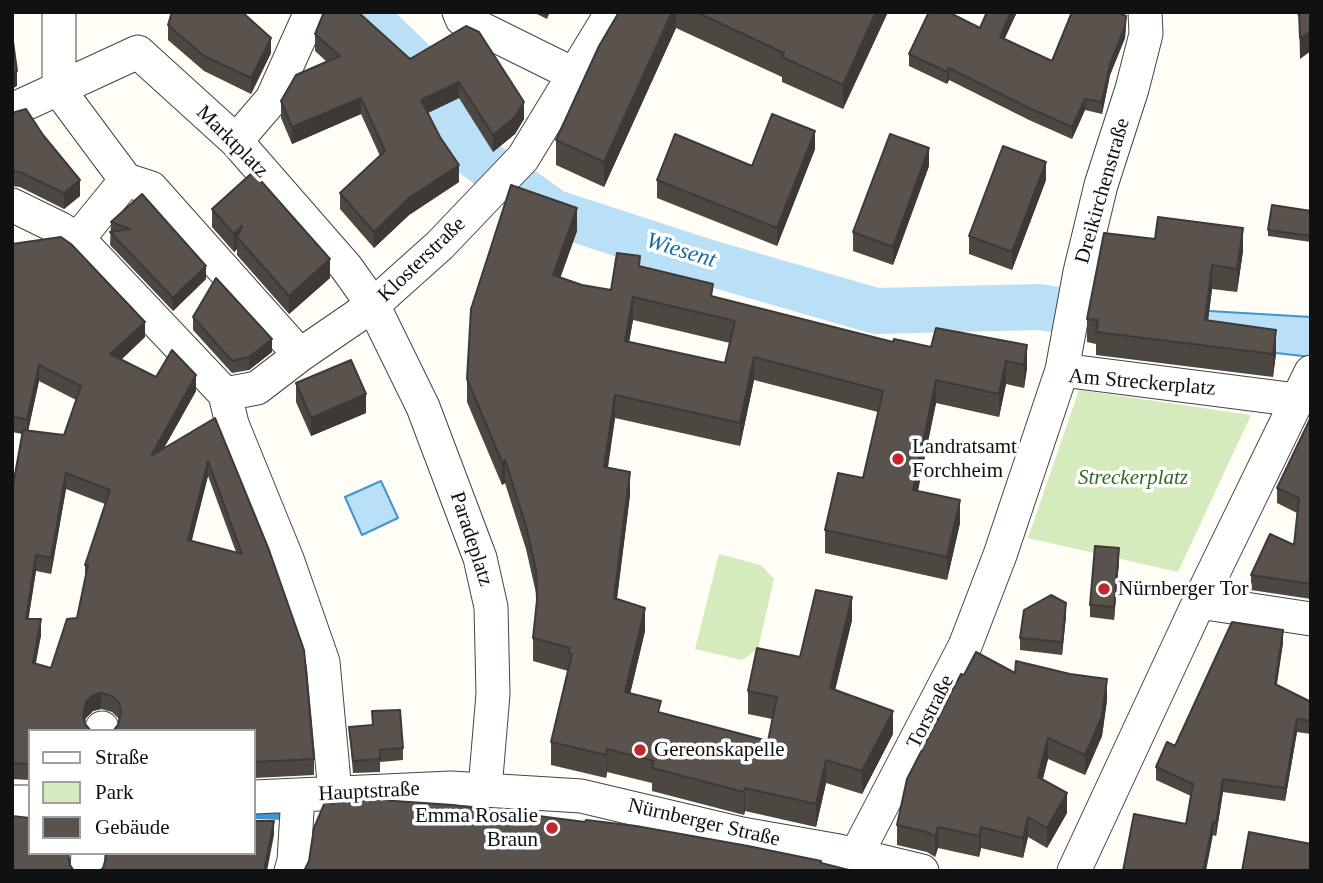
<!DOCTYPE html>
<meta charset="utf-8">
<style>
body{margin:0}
#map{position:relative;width:1323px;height:883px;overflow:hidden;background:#fffdf5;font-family:"Times New Roman",serif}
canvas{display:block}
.frame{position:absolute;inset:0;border:14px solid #111;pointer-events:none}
.legend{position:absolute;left:28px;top:729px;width:228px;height:126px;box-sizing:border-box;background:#fff;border:2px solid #a0a0a0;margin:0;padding:9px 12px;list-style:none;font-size:21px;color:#111}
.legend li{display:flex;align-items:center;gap:14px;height:35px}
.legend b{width:35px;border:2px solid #a0a0a0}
</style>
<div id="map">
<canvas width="1323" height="883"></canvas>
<div class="frame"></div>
<ul class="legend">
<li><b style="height:9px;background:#fff"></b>Straße</li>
<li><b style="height:19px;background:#d5ebbd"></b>Park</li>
<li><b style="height:19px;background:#5a524d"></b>Gebäude</li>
</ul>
</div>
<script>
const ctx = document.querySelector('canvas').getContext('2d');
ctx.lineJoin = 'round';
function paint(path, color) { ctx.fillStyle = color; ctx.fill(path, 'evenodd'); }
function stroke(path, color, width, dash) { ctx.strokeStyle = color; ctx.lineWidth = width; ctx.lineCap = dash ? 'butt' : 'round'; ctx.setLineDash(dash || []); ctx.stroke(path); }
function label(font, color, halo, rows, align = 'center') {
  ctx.font = font + ' "Times New Roman",serif'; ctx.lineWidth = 7; ctx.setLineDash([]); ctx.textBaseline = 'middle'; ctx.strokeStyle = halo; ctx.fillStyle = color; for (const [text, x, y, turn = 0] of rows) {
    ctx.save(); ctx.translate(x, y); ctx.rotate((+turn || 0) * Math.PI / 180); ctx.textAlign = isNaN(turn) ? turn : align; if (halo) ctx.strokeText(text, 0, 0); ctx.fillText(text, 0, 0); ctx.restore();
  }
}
paint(new Path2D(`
 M1079,390L1251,415L1178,572L1028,538Z
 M719,554L761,565L774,579L758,649L742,660L695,649Z`), '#d5ebbd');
const water = new Path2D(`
 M1172,306L1209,311L1311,317V357L1276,353Z
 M381,481L398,518L362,535L345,497Z`);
paint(water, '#b9e0f7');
stroke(water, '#3f96cf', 2);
stroke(new Path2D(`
 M254,815L284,816`), '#3f96cf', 8);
stroke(new Path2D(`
 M362,12L434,82L471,153L553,212L710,263L876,311L1039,307L1087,314`), '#b9e0f7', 46);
const minor = new Path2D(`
 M59,12V90L126,180L151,188L300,355
 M459,12L462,19L575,75
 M12,110L138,52L236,141L346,267L373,305L423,407L480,558L491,607L493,694L485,789
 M236,141L272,99L311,12
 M12,205L61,229L84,245L225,394L232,424L287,559L323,662L335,793
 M77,240L126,180
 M1062,370L1297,400
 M225,394L257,388L300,355L373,305L440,245L523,158L612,12
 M1199,602L1311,619
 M102,731V728
 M254,797L451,788L581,796L742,834L839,851L922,871
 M12,802H30
 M856,855L965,646L1000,555L1062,370L1080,272L1101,185L1132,89L1146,34L1145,12
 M87,871L88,853
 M291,871L294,861L298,795
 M1074,871L1199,602L1311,372`);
stroke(minor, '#444', 35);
stroke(minor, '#fff', 33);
paint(new Path2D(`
 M533,12H550L547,19Z
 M619,12H888L843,109L782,82V77L676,28L604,187L556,165V140Z
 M924,12H948L980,28L987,12H1017L1004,39L1052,61L1072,13L1071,12H1117L1126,28L1125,38L1110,75L1102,114L1085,110L1072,139L1029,120L949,80L947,84L909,66V54L928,14Z
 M1296,12H1311L1300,59L1299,17Z
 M168,25L271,53L251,94L204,71L168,40Z
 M466,26L524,119L515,134L493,152L459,98L428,113L459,182L409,215L374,248L340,209V193L380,156L361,114L292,144L281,118V101L327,62L315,51V34L410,59Z
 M12,113L80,196L64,209L20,187L12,186Z
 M815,149L777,246L657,198V180L752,166Z
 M929,166L893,265L853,251V232Z
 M1046,180L1012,270L969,254V236Z
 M142,194L206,279L173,311L110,245L111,222Z
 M212,209L330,278L289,314L237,255V249L234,252L212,227Z
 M1311,211V242L1268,236V230Z
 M577,231L560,278L582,285L611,290L640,267L713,296L893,342L931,347L1027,345V368L1024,388L1006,384L999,417L936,403L918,491L960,523L947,580L825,553V530L863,478L878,412L754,380L740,446L615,418L608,468L630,495L617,599L645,631L630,694L661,713L768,741L772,719L748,714V691L852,620L835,690L893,734L862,794L826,783L816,827L745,811L744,815L652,791V783L607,772L606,778L551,765V742L568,671L533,661V638L536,607V593L526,549L505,483L502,485L467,402V379ZM633,320L730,343L725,363L629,342Z
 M12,234V244L145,337L121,360L156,377L196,391L164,448L215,418L314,759V775L254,778V731L118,725L119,719L112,712L101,709L93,711L86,718L30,731V780L12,779V491L22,434L12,432ZM39,381L76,400L64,435L28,431ZM208,476L236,552L191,541ZM66,489L105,504L85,565V580L77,618L51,668L35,664L41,635L28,619L36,571L51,574Z
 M1243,251L1237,292L1212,289L1208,320L1276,353L1273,377L1096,355V344L1087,342V319Z
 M193,317L272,352L249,370L232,373L193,330Z
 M296,383L366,413L311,436L296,402Z
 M1311,417V599L1251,590V575L1294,545L1297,513L1277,503V488Z
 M1119,561L1114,620L1090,617V605Z
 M1066,616L1062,655L1020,650V638Z
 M1283,643L1276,685L1311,702V734L1297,732L1285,801L1223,792L1216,836L1213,835L1191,796L1156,780V767L1175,746Z
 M1015,673L1107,700L1102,736L1085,775L1048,759L1043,779L1067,813L1047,848L1028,837L1023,858L981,848L979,857L938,848L935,857L927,852L897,845V825L964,675Z
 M372,711L403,748V760L380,762V772L353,773L349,727L372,725Z`), '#4d4742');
paint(new Path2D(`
 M672,12H676V28L604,187V162Z
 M876,12H888L843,109V85Z
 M1011,12H1017L1000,49V37Z
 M1126,16L1125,38L1110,75L1102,114V102L1110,64Z
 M1311,31V51L1300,59V38Z
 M271,38V53L251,94V78Z
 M949,68V80L947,84V72Z
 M17,71V86L12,89V73Z
 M459,82V98L421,116V100Z
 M361,98V114L292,144V127Z
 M1085,99V110L1072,139V127Z
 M524,102V119L515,134L493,152V135Z
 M815,131V149L777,246V228Z
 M929,148V166L893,265V247Z
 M1046,162V180L1012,270V252Z
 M459,165V182L409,215L374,248V232L409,198Z
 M80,180V196L64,209V193Z
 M577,208V231L553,298V275Z
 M242,226L237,237V249L234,252V234Z
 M1243,228V251L1237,292V269Z
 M330,259V278L289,314V296Z
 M1212,265V289L1205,344V320Z
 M206,266V279L173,311V298Z
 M633,297V320L625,364V341Z
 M145,322V337L110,370V354Z
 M1276,330V353L1273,377V354Z
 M272,339V352L249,370V357Z
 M1027,345V368L1024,388V365Z
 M754,357V380L740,446V423Z
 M1006,361V384L999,417V394Z
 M39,365V381L27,436V420Z
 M196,375V391L151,471V456Z
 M936,380V403L913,513V490Z
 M366,394V413L311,436V418Z
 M615,395V418L604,490V467Z
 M505,460V483L502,485V462Z
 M208,461V476L188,556V540Z
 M630,472V495L614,621V598Z
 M66,473V489L51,574V558Z
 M960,500V523L947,580V557Z
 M1119,548V561L1114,620V607Z
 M36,555V571L26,635V619Z
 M852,597V620L830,711V688Z
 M1066,603V616L1062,655V642Z
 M645,608V631L625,715V692Z
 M41,619V635L33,679V663Z
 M1283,630V643L1275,698V684Z
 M1107,679V700L1102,736L1085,775V755Z
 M101,693V709L93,711L86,718L83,731V716L86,702L93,695Z
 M893,711V734L862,794V771Z
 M1297,719V732L1285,801V788Z
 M1048,738V759L1038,797V777Z
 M607,749V772L606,778V755Z
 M826,760V783L816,827V804Z
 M1223,779V792L1216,836V823Z
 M745,788V811L744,815V792Z
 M1067,793V813L1047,848V828Z
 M1028,817V837L1023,858V838Z
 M274,821V835L267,871H264Z
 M1213,822V835L1206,871H1203Z
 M938,827V848L935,857V837Z
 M981,827V848L979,857V836Z`), '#3f3936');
const building = new Path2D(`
 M172,12H242L271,38L251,78L204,56L168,25Z
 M324,12H358L410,59L466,26L479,32L524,102L515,117L493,135L459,82L421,100L440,137L459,165L409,198L374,232L340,193L385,151L361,98L292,127L281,101L296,75L340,56L315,34Z
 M619,12H672L604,162L556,140L599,46Z
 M696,12H876L843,85L782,57L784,53Z
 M929,12H948L980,28L987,12H1011L1000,37L1052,61L1072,12H1117L1126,16L1125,26L1110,64L1102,102L1085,99L1072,127L1029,108L949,68L947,72L909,54Z
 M1299,12H1311V31L1300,38Z
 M12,34L17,71L12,73Z
 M26,109L43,135L80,180L64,193L20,172L12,171V113Z
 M772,114L815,131L777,228L657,180L675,134L752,166Z
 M890,134L929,148L893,247L853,232Z
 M1003,146L1046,162L1012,252L969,236Z
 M253,172L330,259L289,296L237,237L242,226L234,234L212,209Z
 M511,185L577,208L553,275L582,285L611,290L617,253L640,256L639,266L713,284L711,296L893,342L894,339L931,347L936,328L1027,345L1024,365L1006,361L999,394L936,380L913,490L960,500L947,557L825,530L838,473L863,478L883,391L754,357L740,423L615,395L604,467L630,472L614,598L645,608L625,692L661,701L658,712L768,741L777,697L748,691L757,648L800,657L816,590L852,597L830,688L893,711L862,771L826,760L816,804L745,788L744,792L652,768L654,761L607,749L606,755L551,742L572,654L568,653L570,648L533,638L537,600L536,570L526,526L505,460L502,462L467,379L471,309ZM633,297L735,321L725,363L625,341Z
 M142,194L206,266L173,298L110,232L130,229L111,222Z
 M1272,205L1311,211V236L1268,230Z
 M1158,217L1243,228L1237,269L1212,265L1205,320L1276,330L1273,354L1096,332L1098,320L1087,319L1104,233L1155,239Z
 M61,237L71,244L145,322L110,354L156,377L172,350L196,375L151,456L215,418L269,550L304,650L314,759L254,762V731H113L118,725L121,712L119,703L112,696L101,693L93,695L86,702L83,716L85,724L91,731H30V764L12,763V491L23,430L64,435L81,386L39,365L27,420L12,416V244ZM208,461L242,554L188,540ZM66,473L110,490L85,565H88L77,618L67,619L51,668L33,663L41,619H26L36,555L51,558Z
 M216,278L272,339L249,357L232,361L193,317Z
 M351,360L366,394L311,418L296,383Z
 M1311,417V584L1251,575L1270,534L1294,545L1299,498L1277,488Z
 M1095,546L1119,548L1114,607L1090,605Z
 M1051,595L1066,603L1062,642L1020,638L1024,610Z
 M1232,622L1283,630L1275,684L1311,702V721L1297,719L1285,788L1223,779L1216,823L1213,822L1203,871H1123L1134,814L1186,824L1193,784L1156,767L1167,742L1175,746Z
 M976,652L1015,673L1016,661L1070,674L1107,679L1102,716L1085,755L1048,738L1038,777L1067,793L1047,828L1028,817L1023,838L981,827L979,836L938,827L935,837L927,832L897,825L907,779L961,674L964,675Z
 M400,710L403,748L380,750V759L353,761L349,727L373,725L372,711Z
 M336,797L453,805L585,822L586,820L636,826L748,846L821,861V863L853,871H302L305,869L309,861L314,828L325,802L334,804Z
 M12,816L30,818V853H68L70,865L74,871H12Z
 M254,821H274L264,871H99L103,868L106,858V853H254Z
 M1249,832L1311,844V871H1242Z`);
paint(building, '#5a524d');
stroke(building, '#3f3936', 2);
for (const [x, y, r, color] of [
 [898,459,7,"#c4262e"],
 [1104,589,7,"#c4262e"],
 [640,750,7,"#c4262e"],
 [552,828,7,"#c4262e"]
]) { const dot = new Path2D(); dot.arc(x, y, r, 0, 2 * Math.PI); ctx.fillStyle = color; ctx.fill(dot); stroke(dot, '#fff', 2.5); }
label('21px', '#111', '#fff', [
 ["Marktplatz",232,142,45],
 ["Dreikirchenstraße",1103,191,-74],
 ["Klosterstraße",422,260,-44],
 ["Am Streckerplatz",1142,383,5],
 ["Paradeplatz",471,539,72],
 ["Torstraße",931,712,-63],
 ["Hauptstraße",369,792,-3],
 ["Nürnberger Straße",704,823,13]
]);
label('21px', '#111', '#fff', [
 ["Landratsamt",912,447],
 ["Forchheim",912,471],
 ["Nürnberger Tor",1118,589],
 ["Gereonskapelle",654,750],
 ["Emma Rosalie",538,816,"right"],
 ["Braun",538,840,"right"]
], 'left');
label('italic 21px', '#2f6b1f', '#fff', [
 ["Streckerplatz",1133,478]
]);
label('italic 23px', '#1768a6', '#fff', [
 ["Wiesent",681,251,17]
]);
</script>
